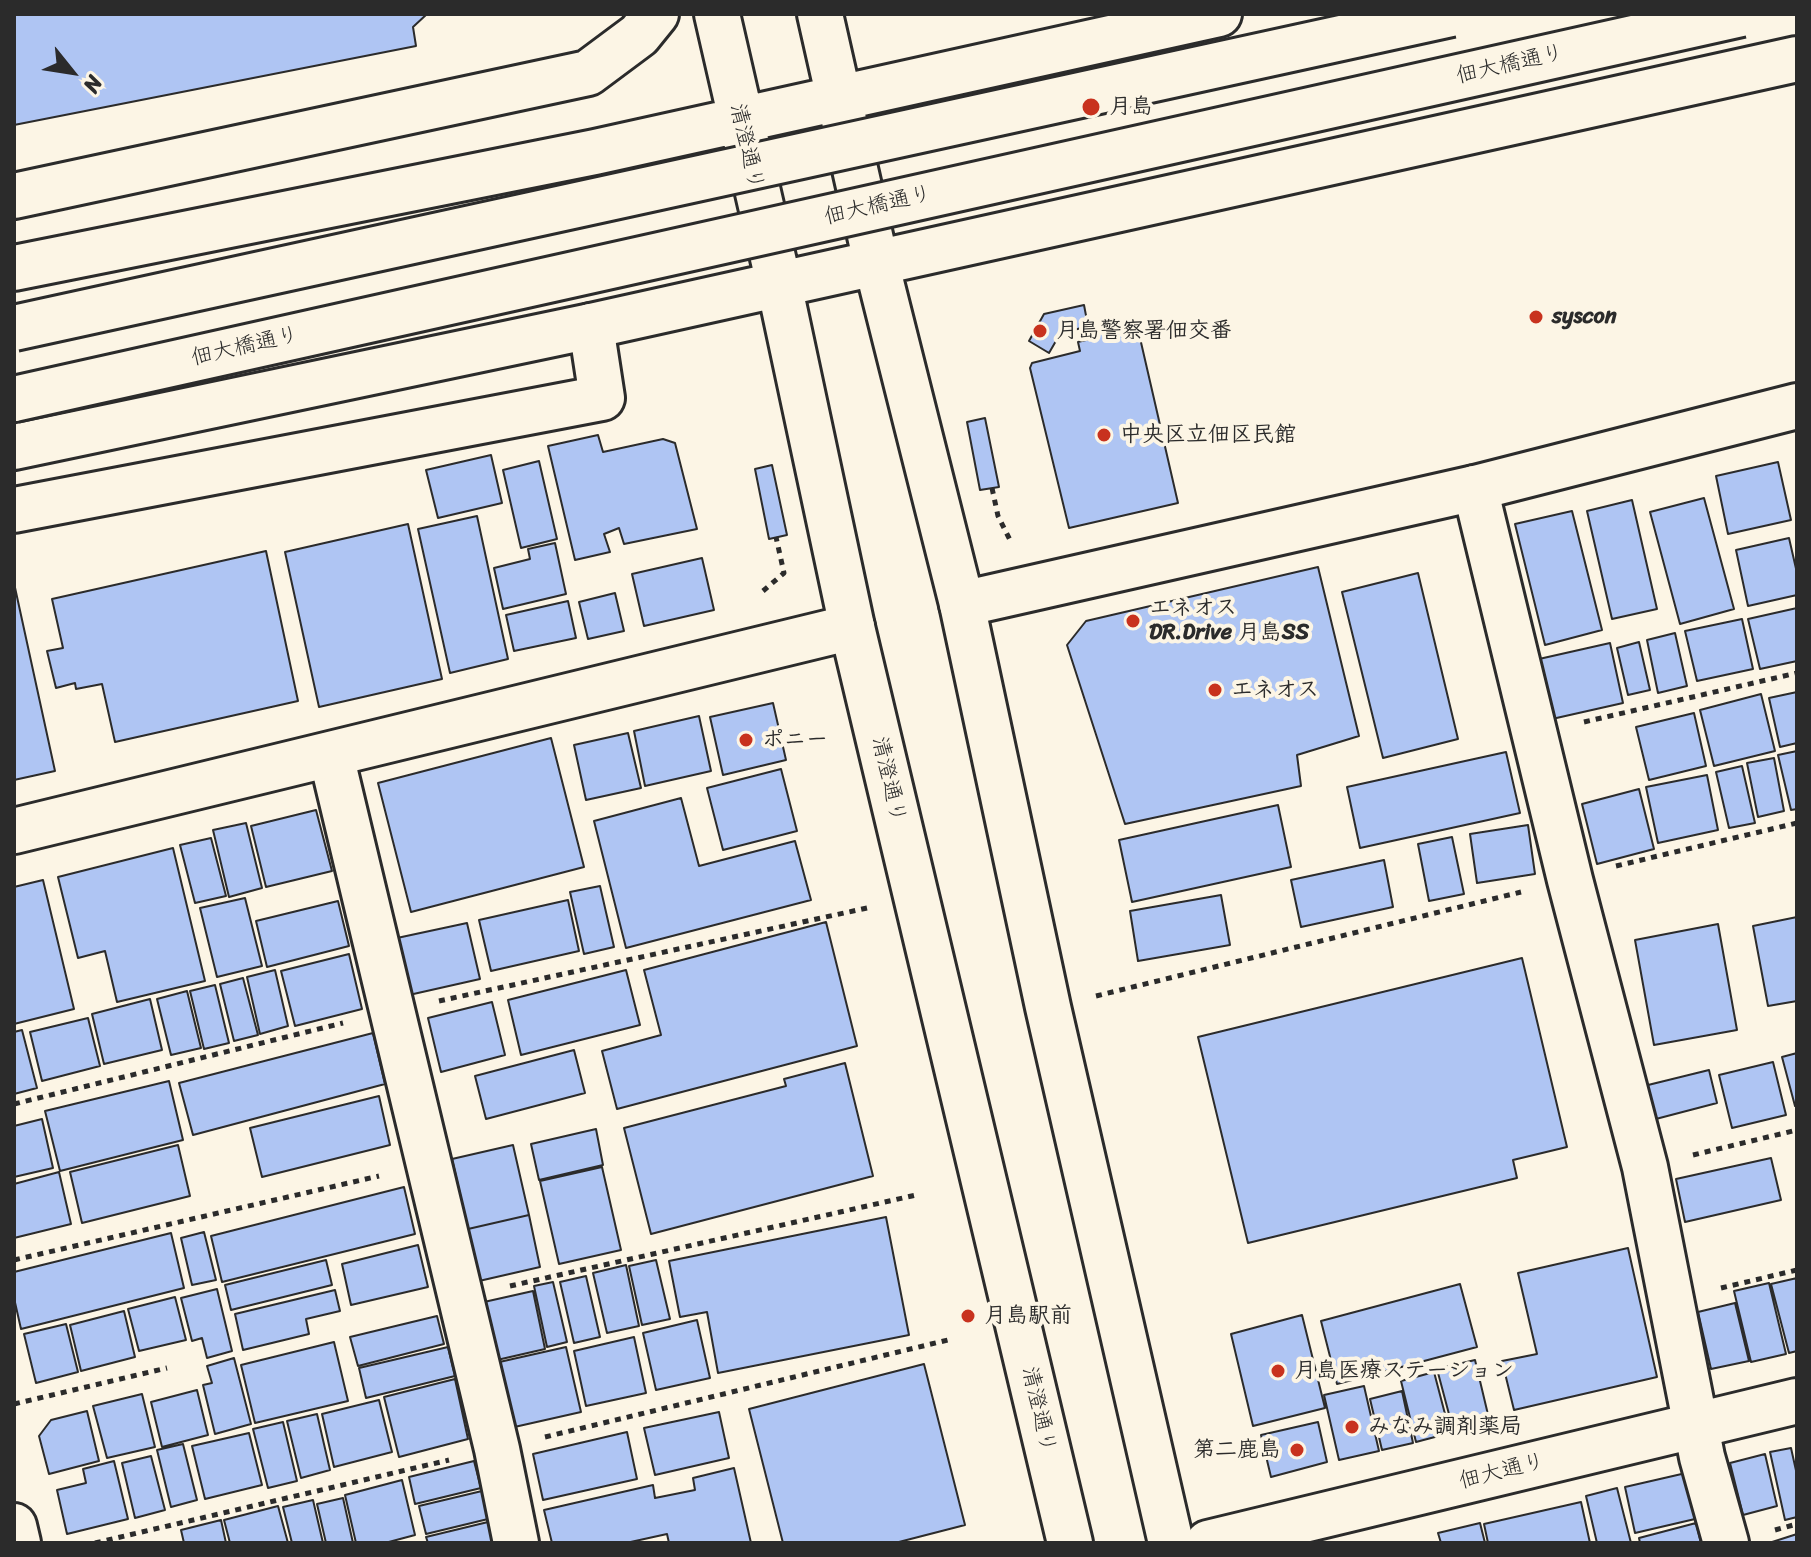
<!DOCTYPE html>
<meta charset="utf-8">
<style>
body{margin:0}
#map{position:relative;width:1811px;height:1557px;overflow:hidden;background:#fcf5e5;font-family:Sriracha,sans-serif}
canvas{display:block}
.frame{position:absolute;inset:0;border:16px solid #2b2b2b;pointer-events:none}
.north{position:absolute;left:32px;top:32px;width:80px;height:80px;-webkit-text-stroke:6px #fcf5e5;paint-order:stroke;rotate:120deg;font-size:22px;font-weight:700;line-height:32px;text-align:center;color:#2b2b2b}
.north::after{content:'';display:block;margin:auto;width:28px;height:36px;background:#2b2b2b;clip-path:polygon(50% 0,100% 100%,50% 72%,0 100%)}
</style>
<div id="map">
<canvas width="1811" height="1557"></canvas>
<div class="frame"></div>
<div class="north">N</div>
</div>
<script>
const ctx = document.querySelector('canvas').getContext('2d');
ctx.lineJoin = 'round';
function paint(path, color) { ctx.fillStyle = color; ctx.fill(path, 'evenodd'); }
function stroke(path, color, width, dash) { ctx.strokeStyle = color; ctx.lineWidth = width; ctx.lineCap = dash ? 'butt' : 'round'; ctx.setLineDash(dash || []); ctx.stroke(path); }
function label(font, color, halo, rows, align = 'center') {
  ctx.font = font + ' Sriracha,"Klee One",sans-serif'; ctx.lineWidth = 8; ctx.setLineDash([]); ctx.textBaseline = 'middle'; ctx.strokeStyle = halo; ctx.fillStyle = color; for (const [text, x, y, turn = 0] of rows) {
    ctx.save(); ctx.translate(x, y); ctx.rotate((+turn || 0) * Math.PI / 180); ctx.textAlign = isNaN(turn) ? turn : align; if (halo) ctx.strokeText(text, 0, 0); ctx.fillText(text, 0, 0); ctx.restore();
  }
}
const building = new Path2D(`
 M14,14H427L413,27L416,46L14,125Z
 M1084,305L1088,326L1060,334L1049,353L1029,341L1044,314Z
 M1127,322L1135,327L1140,338L1178,503L1069,528L1030,368L1032,363L1080,351L1078,342L1094,338L1097,329Z
 M985,418L999,487L980,490L967,422Z
 M598,435L603,452L663,439L675,443L697,529L624,544L619,528L604,534L610,552L575,560L548,446Z
 M491,455L502,503L438,518L426,470Z
 M539,461L557,539L521,548L503,470Z
 M1778,462L1791,520L1728,534L1716,476Z
 M772,465L787,535L769,539L755,469Z
 M1704,498L1734,609L1680,624L1650,512Z
 M1632,500L1657,609L1612,619L1587,511Z
 M1572,511L1602,630L1545,645L1515,524Z
 M477,516L508,659L450,673L418,529Z
 M408,524L442,679L319,707L285,552Z
 M1789,538L1797,573V595L1748,606L1736,550Z
 M555,543L566,594L503,609L494,568L530,559L528,549Z
 M266,551L298,701L115,742L102,684L76,689L75,683L56,688L47,651L63,648L52,599Z
 M702,558L714,610L644,626L632,574Z
 M1318,567L1359,736L1297,755L1301,786L1125,824L1067,645L1086,621Z
 M1418,573L1458,739L1383,758L1342,592Z
 M14,583L55,771L14,780Z
 M615,593L624,631L588,639L579,602Z
 M568,601L576,638L514,651L506,615Z
 M1797,608V661L1760,669L1748,619Z
 M1742,619L1753,669L1697,681L1685,631Z
 M1675,633L1687,686L1658,693L1647,640Z
 M1639,642L1650,690L1628,695L1617,648Z
 M1610,643L1623,703L1552,719L1539,659Z
 M1797,692V743L1780,747L1769,698Z
 M1761,694L1775,751L1714,766L1700,710Z
 M773,703L786,760L723,775L710,717Z
 M1694,713L1706,766L1649,780L1636,727Z
 M699,716L711,771L645,786L634,731Z
 M628,733L641,788L586,800L574,745Z
 M551,738L584,867L411,912L378,783Z
 M1797,751V809L1791,810L1778,755Z
 M1506,752L1520,813L1360,848L1347,787Z
 M1774,758L1784,811L1758,817L1747,763Z
 M1742,766L1755,823L1729,828L1716,772Z
 M781,769L797,831L723,850L707,788Z
 M1707,775L1718,830L1658,843L1646,787Z
 M1639,789L1654,849L1597,864L1582,804Z
 M681,798L699,866L795,841L811,900L626,948L594,821Z
 M1278,805L1291,867L1132,902L1119,840Z
 M316,810L332,871L266,887L251,826Z
 M246,823L262,888L229,897L213,830Z
 M1528,825L1535,874L1477,883L1470,834Z
 M1452,837L1464,894L1429,901L1418,844Z
 M211,838L226,896L195,903L180,845Z
 M173,848L205,981L117,1002L105,951L78,958L58,877Z
 M1384,860L1393,907L1301,927L1291,880Z
 M43,880L74,1009L14,1024V887Z
 M600,886L614,947L584,954L570,892Z
 M1221,895L1230,945L1138,961L1130,911Z
 M245,898L262,966L217,977L200,908Z
 M568,900L579,951L491,971L479,920Z
 M338,901L349,946L267,967L256,921Z
 M1797,917V1001L1768,1006L1753,926Z
 M826,922L857,1046L617,1109L602,1051L661,1035L644,970Z
 M467,923L480,979L409,995L397,938Z
 M1718,924L1737,1030L1654,1045L1635,940Z
 M349,954L362,1009L295,1026L281,971Z
 M1522,958L1567,1147L1513,1160L1517,1178L1248,1243L1198,1037Z
 M275,970L288,1026L260,1034L247,977Z
 M626,970L640,1025L521,1055L508,1000Z
 M243,978L258,1035L234,1041L220,984Z
 M215,985L229,1043L204,1049L190,991Z
 M187,991L201,1048L171,1055L157,999Z
 M150,999L162,1050L104,1064L92,1014Z
 M492,1002L505,1055L441,1072L428,1018Z
 M88,1018L100,1066L42,1081L30,1032Z
 M22,1030L37,1088L14,1094V1032Z
 M373,1033L385,1084L193,1135L179,1083Z
 M574,1050L585,1093L486,1119L475,1076Z
 M1797,1053V1105L1795,1106L1782,1057Z
 M1773,1062L1786,1115L1732,1128L1719,1075Z
 M845,1063L873,1176L651,1234L624,1128L786,1086L784,1079Z
 M1709,1070L1717,1103L1652,1120L1644,1086Z
 M169,1081L183,1140L60,1171L45,1111Z
 M379,1096L390,1145L262,1177L250,1128Z
 M42,1119L53,1168L14,1177V1126Z
 M596,1129L603,1165L539,1180L531,1144Z
 M178,1145L190,1196L82,1223L70,1172Z
 M513,1145L529,1215L468,1229L452,1159Z
 M1771,1158L1781,1200L1685,1222L1676,1179Z
 M602,1167L621,1250L559,1264L540,1181Z
 M59,1172L71,1224L14,1238V1184Z
 M404,1187L415,1234L222,1282L211,1236Z
 M529,1215L540,1267L479,1281L468,1229Z
 M886,1217L909,1335L718,1373L707,1312L680,1317L669,1261Z
 M204,1232L216,1280L192,1285L181,1238Z
 M171,1233L184,1288L21,1329L14,1298V1272Z
 M418,1245L428,1287L351,1305L342,1264Z
 M1628,1248L1657,1377L1514,1410L1502,1361L1537,1354L1518,1273Z
 M326,1260L332,1285L231,1310L225,1285Z
 M656,1260L670,1319L642,1325L629,1266Z
 M626,1265L639,1326L607,1333L593,1273Z
 M586,1276L600,1337L574,1343L560,1282Z
 M1797,1278V1351L1789,1353L1771,1284Z
 M553,1282L567,1342L547,1347L534,1286Z
 M1769,1283L1786,1354L1751,1362L1734,1291Z
 M1460,1284L1477,1347L1337,1384L1321,1321Z
 M217,1289L232,1351L207,1358L202,1338L192,1341L181,1298Z
 M335,1290L340,1311L306,1319L309,1334L243,1350L235,1314Z
 M533,1291L545,1349L497,1360L484,1302Z
 M175,1297L186,1340L139,1351L128,1309Z
 M1735,1303L1749,1361L1711,1369L1698,1312Z
 M124,1311L135,1357L81,1371L70,1325Z
 M1302,1315L1325,1408L1253,1426L1231,1334Z
 M437,1316L444,1344L358,1366L350,1337Z
 M697,1320L710,1378L656,1390L643,1333Z
 M66,1324L78,1372L36,1383L24,1334Z
 M634,1337L646,1393L586,1406L574,1351Z
 M334,1342L348,1401L255,1423L241,1365Z
 M448,1347L455,1376L366,1398L359,1368Z
 M566,1347L581,1412L510,1428L495,1363Z
 M234,1358L251,1424L215,1434L203,1385L212,1383L207,1366Z
 M1475,1360L1490,1423L1454,1433L1437,1369Z
 M924,1364L965,1525L895,1543H783L749,1409Z
 M1434,1372L1450,1433L1416,1442L1401,1381Z
 M455,1379L468,1439L399,1457L384,1397Z
 M1364,1386L1379,1451L1339,1460L1324,1395Z
 M197,1390L208,1435L162,1447L151,1402Z
 M1402,1391L1413,1443L1382,1450L1370,1399Z
 M142,1394L155,1447L107,1458L93,1406Z
 M379,1400L392,1452L334,1467L322,1414Z
 M87,1411L99,1461L49,1474L39,1436L51,1420Z
 M719,1412L729,1458L655,1475L644,1428Z
 M317,1414L330,1470L301,1478L287,1421Z
 M283,1422L297,1481L268,1488L253,1429Z
 M1318,1422L1327,1462L1271,1477L1261,1435Z
 M627,1432L637,1479L543,1500L533,1454Z
 M249,1433L262,1485L205,1499L192,1446Z
 M183,1444L197,1500L171,1507L157,1450Z
 M1791,1448L1797,1475V1517L1785,1520L1770,1452Z
 M1765,1454L1777,1506L1743,1515L1730,1463Z
 M151,1456L165,1510L135,1518L122,1463Z
 M114,1461L128,1519L67,1534L57,1490L86,1483L83,1469Z
 M474,1461L481,1488L415,1504L409,1477Z
 M734,1468L751,1543H669L667,1534L626,1543H552L544,1510L653,1485L655,1498L695,1490L693,1478Z
 M1686,1473L1695,1519L1635,1533L1625,1487Z
 M402,1480L415,1535L385,1543H356L345,1495Z
 M1617,1488L1631,1543H1597L1586,1496Z
 M482,1491L488,1519L426,1534L419,1506Z
 M343,1498L353,1543H326L317,1504Z
 M313,1500L323,1543H292L283,1507Z
 M1581,1502L1590,1543H1488L1484,1524Z
 M278,1506L288,1543H230L224,1520Z
 M221,1520L226,1543H184L181,1530Z
 M488,1522L494,1543H428L426,1537Z
 M1480,1523L1485,1543H1441L1438,1533Z
 M1696,1523L1701,1543H1640L1639,1538Z
 M1797,1534V1543H1769Z`);
paint(building, '#afc5f3');
stroke(building, '#2b2b2b', 2);
const minor = new Path2D(`
 M14,196L588,73L639,35L656,14
 M1475,488L1570,880L1645,1167L1702,1457L1726,1543
 M14,510L602,398L591,326
 M331,755L497,1449L516,1543`);
const tertiary = new Path2D(`
 M962,604L1475,488L1797,406
 M14,831L852,627
 M14,1526L18,1543
 M1208,1543L1797,1401`);
const secondary = new Path2D(`
 M717,14L779,284L852,627L1070,1543
 M820,14L876,262L962,604L1048,1007L1171,1543
 M14,268L595,152L1219,14
 M14,447L591,326L1797,59`);
stroke(minor, '#2b2b2b', 50);
stroke(tertiary, '#2b2b2b', 50);
stroke(secondary, '#2b2b2b', 50);
stroke(new Path2D(`
 M992,488L998,516L1012,544
 M763,591L784,573L776,537
 M1584,722L1797,673
 M1616,866L1797,823
 M1096,996L1521,892
 M439,1001L867,908
 M14,1104L343,1023
 M1693,1155L1797,1130
 M14,1260L379,1176
 M510,1286L916,1195
 M1721,1288L1797,1270
 M14,1404L167,1368
 M545,1437L952,1339
 M1775,1530L1797,1524
 M95,1543L449,1460`), '#2b2b2b', 5, [6, 6]);
stroke(minor, '#fcf5e5', 44);
stroke(tertiary, '#fcf5e5', 44);
stroke(secondary, '#fcf5e5', 44);
const secondaryBridge = new Path2D(`
 M14,328L1451,14
 M14,399L1741,14`);
stroke(secondaryBridge, '#2b2b2b', 50, []);
stroke(secondaryBridge, '#fcf5e5', 44);
for (const [x, y, r, color] of [
 [1091,107,10,"#c8321e"],
 [1536,317,8,"#c8321e"],
 [1040,331,8,"#c8321e"],
 [1104,435,8,"#c8321e"],
 [1133,621,8,"#c8321e"],
 [1215,690,8,"#c8321e"],
 [746,740,8,"#c8321e"],
 [968,1316,8,"#c8321e"],
 [1278,1371,8,"#c8321e"],
 [1352,1427,8,"#c8321e"],
 [1297,1450,8,"#c8321e"]
]) { const dot = new Path2D(); dot.arc(x, y, r, 0, 2 * Math.PI); ctx.fillStyle = color; ctx.fill(dot); stroke(dot, '#fcf5e5', 3); }
label('22px', '#2b2b2b', '#fcf5e5', [
 ["佃大橋通り",1510,65,-13],
 ["清澄通り",746,147,77],
 ["佃大橋通り",878,206,-13],
 ["佃大橋通り",245,347,-13],
 ["清澄通り",888,780,77],
 ["清澄通り",1038,1410,77],
 ["佃大通り",1502,1472,-14]
]);
label('bold 22px', '#2b2b2b', '#fcf5e5', [
 ["月島",1109,107],
 ["syscon",1552,317],
 ["月島警察署佃交番",1056,331],
 ["中央区立佃区民館",1120,435],
 ["エネオス",1149,608],
 ["DR.Drive 月島SS",1149,633],
 ["エネオス",1231,690],
 ["ポニー",762,740],
 ["月島駅前",984,1316],
 ["月島医療ステーション",1294,1371],
 ["みなみ調剤薬局",1368,1427],
 ["第二鹿島",1281,1450,"right"]
], 'left');
</script>
